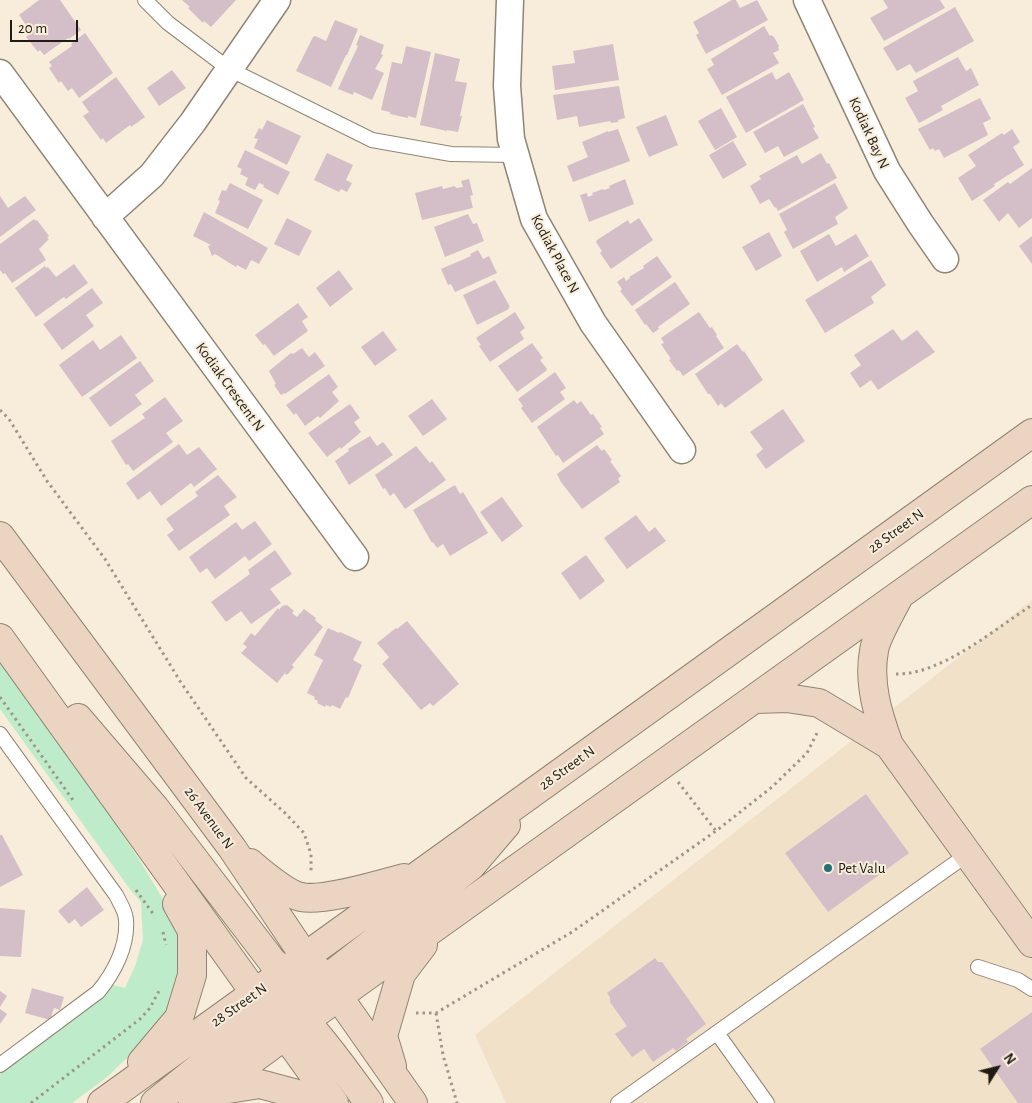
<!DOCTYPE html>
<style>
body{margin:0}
#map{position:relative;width:1032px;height:1103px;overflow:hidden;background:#f7edda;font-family:"Alegreya Sans",sans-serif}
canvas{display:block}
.north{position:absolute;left:972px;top:1043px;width:50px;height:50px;-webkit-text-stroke:4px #f7edda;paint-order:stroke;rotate:54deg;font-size:14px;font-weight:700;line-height:20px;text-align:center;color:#1f1c15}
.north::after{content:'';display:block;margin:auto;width:18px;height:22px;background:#1f1c15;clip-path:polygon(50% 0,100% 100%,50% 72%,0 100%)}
.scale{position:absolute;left:10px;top:20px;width:68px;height:22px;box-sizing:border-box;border:2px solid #1f1c15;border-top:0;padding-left:6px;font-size:15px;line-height:18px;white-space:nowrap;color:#1f1c15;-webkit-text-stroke:4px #f7edda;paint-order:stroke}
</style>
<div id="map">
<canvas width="1032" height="1103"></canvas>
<div class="north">N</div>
<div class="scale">20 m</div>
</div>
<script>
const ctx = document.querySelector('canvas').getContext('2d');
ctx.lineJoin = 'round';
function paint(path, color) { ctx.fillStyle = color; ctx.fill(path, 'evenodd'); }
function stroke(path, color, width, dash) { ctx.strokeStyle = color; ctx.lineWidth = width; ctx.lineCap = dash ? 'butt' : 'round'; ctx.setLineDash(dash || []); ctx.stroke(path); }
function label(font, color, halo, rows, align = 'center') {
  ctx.font = font + ' "Alegreya Sans",sans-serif'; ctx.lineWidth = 4; ctx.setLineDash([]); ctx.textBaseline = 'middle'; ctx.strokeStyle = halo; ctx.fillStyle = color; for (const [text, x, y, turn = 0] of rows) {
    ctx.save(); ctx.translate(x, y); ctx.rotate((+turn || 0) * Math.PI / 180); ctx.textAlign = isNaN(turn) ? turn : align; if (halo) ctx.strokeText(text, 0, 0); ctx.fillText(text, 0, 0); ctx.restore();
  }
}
paint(new Path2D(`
 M1032,600V1103H506L475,1035Z`), '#f0e1c8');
paint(new Path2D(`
 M0,646L140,861L184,934L173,1014L106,1078L72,1103H0V1065L105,983L125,988L135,966L143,940L141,902L129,888L0,709Z`), '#beeccb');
paint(new Path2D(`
 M39,0H60L81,30L69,39L68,38L44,55L40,50L38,52L26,37L28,35L22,27L26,25L19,15Z
 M182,0H236L211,27L204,21L203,23L188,8L190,7Z
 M732,0H736L740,8L757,0L768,20L706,54L696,35L699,33L693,22Z
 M883,0H940L945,8L884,41L870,18L888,8Z
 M955,7L974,41L916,73L910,64L897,71L883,48Z
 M335,20L358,29L347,55H346L331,87L296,71L313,37L315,36L326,41Z
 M764,26L770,36L771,35L774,37L779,46L778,47L779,50L773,53L779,63L722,95L707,69L714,65L711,59Z
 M85,33L113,73L79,98L72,88L68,91L61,81L59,83L49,68L52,66L49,62L72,46L71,44Z
 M360,35L384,45L381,54L383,55L375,69L384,73L372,100L354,92L353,95L338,89L358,46L356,45Z
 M613,44L619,80L555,90L552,66L575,63L573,51Z
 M406,46L431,52L416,118L408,116V118L390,114V112L381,110L392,62L402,64Z
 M435,53L460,59L455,81L467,83L460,116H462L458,132L447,130V131L420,125Z
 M958,57L966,71L971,68L979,85L941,106L943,110L919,123L905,98L918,91L913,81Z
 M172,70L186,88L159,106L147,88Z
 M772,72L776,80L789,72L804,100L746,133L726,97Z
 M116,77L145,117L131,127L130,125L106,143L103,138L101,140L83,116L89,112L82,102Z
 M619,86L625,118L618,120V122L611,123L610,121L579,127L577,116L557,120L553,95Z
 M980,98L991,119L983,123L988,135L944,158L939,149L935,151L933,148L930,150L918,129Z
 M803,104L815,127L813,128L819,138L784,157L778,146L765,153L753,132Z
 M721,108L737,137L715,150L698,121Z
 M666,115L678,145L649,157L636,127Z
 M267,120L301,136L287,165L254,148L258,139L254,138L259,128L262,130Z
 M618,129L630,161L573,182L567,166L588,157L582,142L608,131V132Z
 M1012,129L1020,142L1013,147L1024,165L994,184L995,186L972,201L958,178L976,166L968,155L1002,133L1004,135Z
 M733,141L747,165L723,179L709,155Z
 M245,150L290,172L278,195L263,187L264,185L259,183L255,190L245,185L248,178L240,174L242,169L237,167Z
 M327,153L353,165L346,180L352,183L347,192L341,189L339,192L314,180Z
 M821,153L827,164L829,163L837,178L778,211L776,207L775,208L769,199L760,204L750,186L761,179L759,176L797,155L802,164Z
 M1032,168V218L1019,228L1008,213L999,222L983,200L1008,182L1010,184Z
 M469,179L473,195L470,196L473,208L422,220L415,193L442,186L443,189L455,186L456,188L463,187L461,181Z
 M625,179L634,204L589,222L580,195L587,193L588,197L593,195L592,193L603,189L604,190L610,188L609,186Z
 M230,183L263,200L248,229L215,213L220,201L218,200L222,190L226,191Z
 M835,183L848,208L835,217L838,224L793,249L784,232L787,230L779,214Z
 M0,196L8,208L25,196L36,210L0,237Z
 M204,212L268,248L259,264L251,260L246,270L237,265L236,267L215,254L212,256L208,246L211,245L193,236Z
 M468,214L473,224L477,223L484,241L445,257L434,227Z
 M287,218L312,231L299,256L274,244Z
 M639,218L653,240L611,269L600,253L602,251L596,242L597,240L628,220L630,224Z
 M34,219L36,221L37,220L49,236L47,238L49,239L39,249L46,260L12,283L5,273L3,274L0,270V244Z
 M769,232L782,256L756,271L742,247Z
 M829,234L836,246L856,234L869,256L844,272L842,267L817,282L800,251Z
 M1032,236V264L1019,246Z
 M478,250L483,259L489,256L497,273L455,292L451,284L448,285L441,269L471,256L470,254Z
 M657,256L672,277L632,306L620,291L622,289L617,282L624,277L626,281L630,278L629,277L644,268L643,266Z
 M871,260L886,285L871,297L874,303L825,333L805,300Z
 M74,264L88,283L66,299L64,297L36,317L15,288L45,266L46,268L48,267L56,277Z
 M339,270L353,289L330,307L316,288Z
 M495,280L510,307L508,308L509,309L477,325L463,295Z
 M675,282L690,304L658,327L659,329L653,333L646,324L645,325L635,310Z
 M92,288L103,303L86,315L94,326L62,350L43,324Z
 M298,303L308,317L302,321L308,331L274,356L265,344L263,345L255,335Z
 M515,312L525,328L520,332L524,339L490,362L479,346L481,345L476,338Z
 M699,312L710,328L712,327L717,335L716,336L724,348L683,376L679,370L677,371L669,360L671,359L661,344L664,343L661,338Z
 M893,329L902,341L917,330L935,352L878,390L871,380L860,388L850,373L861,365L854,355Z
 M383,331L397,350L375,366L361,347Z
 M121,335L137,358L82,397L59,365L93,340L100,350Z
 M532,343L543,358L540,360L547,369L546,371L517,392L498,366Z
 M737,344L743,352L744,351L763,380L725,408L721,403L718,406L710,394H708L695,374Z
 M302,348L309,357L315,352L325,366L285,394V393L281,395L274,385L276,384L269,371L291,353L293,354Z
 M140,361L154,381L135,395L142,404L110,427L89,398Z
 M555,372L566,388L560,392L565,399L532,423L521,408L523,406L518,399Z
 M329,374L338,387L332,392L339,401L320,418L318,416L305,426L296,413L294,415L286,405Z
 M165,397L183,421L166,433L173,442L133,471L128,464L126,465L111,441L145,418L142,414Z
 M432,399L447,419L423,436L408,416Z
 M574,400L577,404L581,401L591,415L593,414L602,427L600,428L604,434L563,463L558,455L556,456L537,427Z
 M350,404L360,418L354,422L361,432L341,449L340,447L327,457L308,433Z
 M783,409L805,441L766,469L756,455L763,449L750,432Z
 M370,436L377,446L383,442L393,455L349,485L335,461L349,451L348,449Z
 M179,444L187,455L199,447L217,469L194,487L191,483L161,506L150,491L138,500L126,483Z
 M597,445L602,451L604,449L612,460L610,461L621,476L618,479L620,482L582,509L561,482L557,474Z
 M416,446L430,463L432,461L446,480L405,509L394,493L390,496L385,488L383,489L375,475Z
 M218,475L237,497L224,506L230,515L179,551L167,535L174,530L166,519L198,496L195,492Z
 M455,485L460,494L463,492L488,533L450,556L443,544L437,548L433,542L432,543L413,510Z
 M502,497L523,526L502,542L480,512Z
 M636,515L649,532L655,527L666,541L627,569L604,538Z
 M255,521L272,544L249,561L245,556L215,579L207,568L200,573L189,557L236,522L242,530Z
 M275,550L292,574L270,589L281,603L251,624L241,611L226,622L211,602L250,574L248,570Z
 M586,555L605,581L580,600L561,573Z
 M287,605L294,611L292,613L297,617L304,609L316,618L315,620L323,627L292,665L294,667L287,675L285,673L277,683L241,653L247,647L243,644L251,633L255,636L278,608L279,610L282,606Z
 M407,621L459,684L433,706L430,703L421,710L382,664L389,657L377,643L396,628L397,629Z
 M328,628L339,633L340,632L362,642L353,660L362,665L348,698L346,697L340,709L332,705L331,707L326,705L325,707L317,703L318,701L314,699L315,697L307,693L323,660L314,655Z
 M866,794L909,853L828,912L785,853Z
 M0,835H2L23,875L0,887Z
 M87,887L104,910L81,927L75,919L69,924L58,911Z
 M0,908L25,910L21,957L0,956Z
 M655,958L658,962H662L706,1024L686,1039L688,1042L676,1051L673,1048L653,1062L644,1049L632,1057L615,1034L627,1026L610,1002V997L607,993Z
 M32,988L64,997L60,1010L54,1008L50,1020L25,1013Z
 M0,991L7,996L0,1007Z
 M0,1009L7,1014L0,1024Z
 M1032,1012V1103H1018L980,1049Z`), '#d4bfc8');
const lane = new Path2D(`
 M145,0L168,23L229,69L372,140L451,154L515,155
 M0,734L116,895C120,903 126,912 126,920C128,946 114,973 98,992L0,1065
 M978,967L1018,980L1032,989
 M717,1033L767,1103
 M618,1103L968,854`);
const street = new Path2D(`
 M510,0L507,86L511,139L534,219L593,323L682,450
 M807,0L887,171L920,223L945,259
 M0,73L355,557
 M105,217L152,175L193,122L277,0`);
const secondary = new Path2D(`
 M0,536L232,848L305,957L326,979L413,1103
 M898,598C892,610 875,639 874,651C868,683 878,715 889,745L1032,943
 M0,638L334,1103
 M755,699L787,698L819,703L889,745
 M78,718L155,808L272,961C292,982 311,990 338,997
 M250,863C262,873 286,894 301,897C324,902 380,884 404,878
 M314,994L326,979L471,866L506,825
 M294,1008C321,1037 345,1070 369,1103
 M142,1062L179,1018L192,975V931L177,904
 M392,1066L383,1036L401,974L423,945
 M215,1091L260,1084L301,1095L311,1103
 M102,1103L1032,433
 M155,1103L270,1011L282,997
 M193,1103L357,983L1032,500`);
stroke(lane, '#8f8574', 16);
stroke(street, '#8f8574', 29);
stroke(secondary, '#8f8574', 30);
stroke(new Path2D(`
 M0,410L9,419L47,481L105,559L180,681L246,778L285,813L304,833L311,854V873
 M896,674C941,675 995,629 1032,605
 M0,697L75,803
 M678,782L716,831
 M136,890L154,915
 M163,932L166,945
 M416,1013H436L572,932L716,831L772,787L807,753L818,731
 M436,1013L443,1055L457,1103
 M31,1103L140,1019L150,1008L159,991`), '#9e9789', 3, [2.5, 4]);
stroke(lane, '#fff', 14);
stroke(street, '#fff', 26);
stroke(secondary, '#ecd4c2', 28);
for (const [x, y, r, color] of [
 [828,868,5,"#236f71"]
]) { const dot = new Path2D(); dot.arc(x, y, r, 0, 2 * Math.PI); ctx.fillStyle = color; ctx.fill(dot); stroke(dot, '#f7edda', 2); }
label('15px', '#1f1c15', '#f7edda', [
 ["Kodiak Bay N",869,133,65],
 ["Kodiak Place N",555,254,62],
 ["Kodiak Crescent N",230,387,54],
 ["28 Street N",896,531,-36],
 ["28 Street N",567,768,-36],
 ["26 Avenue N",209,818,54],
 ["28 Street N",239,1005,-35]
]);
label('15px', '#1f1c15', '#f7edda', [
 ["Pet Valu",838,868]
], 'left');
</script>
